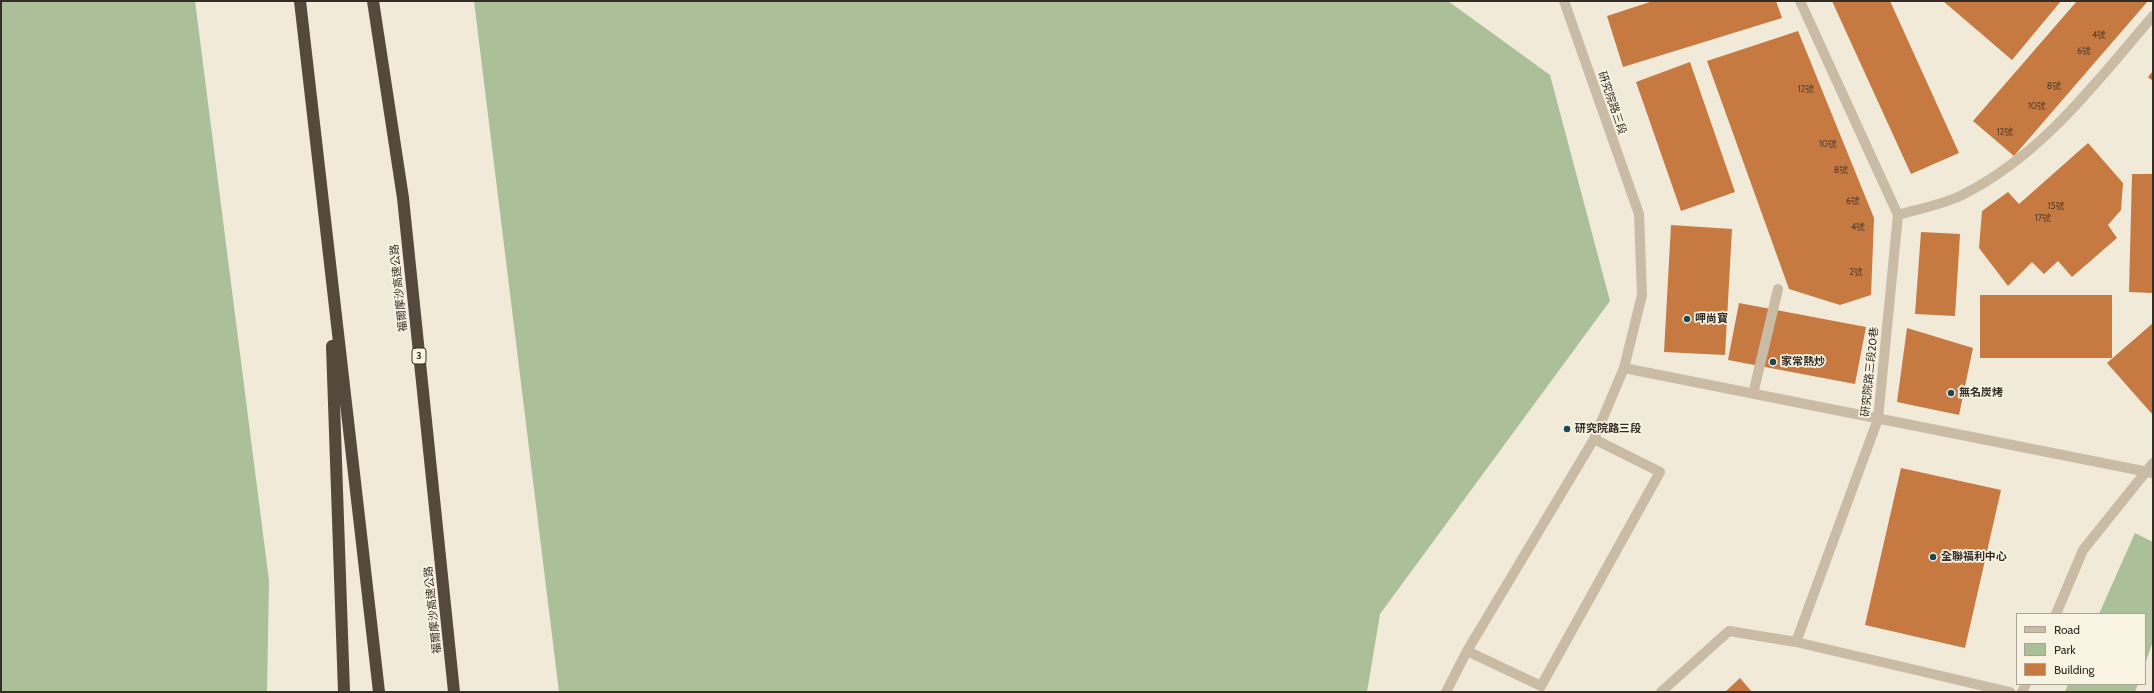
<!DOCTYPE html>
<meta charset="utf-8">
<style>
body{margin:0}
#map{position:relative;width:2154px;height:693px;overflow:hidden;background:#f1ead8;font-family:Cabin,sans-serif}
canvas{display:block}
.frame{position:absolute;inset:0;border:2px solid #342d26;pointer-events:none}
.legend{position:absolute;left:2016px;top:613px;width:130px;height:72px;box-sizing:border-box;background:#f9f3e4;border:1px solid #aaa498;margin:0;padding:5px 7px;list-style:none;font-size:12px;color:#342d26}
.legend li{display:flex;align-items:center;gap:8px;height:20px}
.legend b{width:20px;border:1px solid #aaa498}
</style>
<div id="map">
<canvas width="2154" height="693"></canvas>
<div class="frame"></div>
<ul class="legend">
<li><b style="height:5px;background:#c9bba4"></b>Road</li>
<li><b style="height:11px;background:#abc098"></b>Park</li>
<li><b style="height:11px;background:#c67941"></b>Building</li>
</ul>
</div>
<script>
const ctx = document.querySelector('canvas').getContext('2d');
ctx.lineJoin = 'round';
function paint(path, color) { ctx.fillStyle = color; ctx.fill(path, 'evenodd'); }
function stroke(path, color, width, dash) { ctx.strokeStyle = color; ctx.lineWidth = width; ctx.lineCap = dash ? 'butt' : 'round'; ctx.setLineDash(dash || []); ctx.stroke(path); }
function label(font, color, halo, rows, align = 'center') {
  ctx.font = font + ' Cabin,"Noto Sans TC",sans-serif'; ctx.lineWidth = 3.5; ctx.setLineDash([]); ctx.textBaseline = 'middle'; ctx.strokeStyle = halo; ctx.fillStyle = color; for (const [text, x, y, turn = 0] of rows) {
    ctx.save(); ctx.translate(x, y); ctx.rotate((+turn || 0) * Math.PI / 180); ctx.textAlign = isNaN(turn) ? turn : align; if (halo) ctx.strokeText(text, 0, 0); ctx.fillText(text, 0, 0); ctx.restore();
  }
}
paint(new Path2D(`
 M1,1H195L269,581L267,692H1Z
 M474,1H1448L1550,75L1610,301L1380,614L1367,692H559Z
 M2135,533L2153,542V641L2145,664V614H2099Z
 M2068,684H2138L2135,692H2065Z`), '#abc098');
paint(new Path2D(`
 M1653,1H1776L1782,18L1623,67L1607,16Z
 M1832,1H1890L1959,153L1911,174Z
 M1943,1H2061L2012,60Z
 M2077,1H2148L2014,156L1973,121Z
 M1798,31L1874,218L1871,295L1840,305L1789,289L1707,61Z
 M1690,62L1735,192L1681,211L1636,82Z
 M2153,71V81L2148,77Z
 M2088,143L2123,183L2121,210L2108,225L2117,238L2072,277L2058,261L2044,274L2032,262L2008,286L1979,248L1982,211L2008,192L2019,204Z
 M2132,174H2153V293L2129,292Z
 M1671,225L1732,229L1725,355L1664,352Z
 M1921,232L1960,234L1955,316L1915,314Z
 M1980,295H2112V358H1980Z
 M1739,303L1866,327L1855,384L1728,360Z
 M2153,323V413L2152,414L2107,363Z
 M1907,328L1973,348L1959,415L1897,402Z
 M1901,468L2001,490L1965,648L1865,625Z
 M1740,678L1752,692H1725Z`), '#c67941');
stroke(new Path2D(`
 M1898,215C1918,209 1946,204 1964,194C2043,154 2096,82 2153,16
 M1624,368L2153,473
 M1753,394L1778,289
 M2056,614L2083,550L2153,463
 M1796,642L2010,692
 M1467,651L1541,686L1660,472L1594,439
 M1446,692L1467,651L1594,439L1624,368L1642,295L1639,214L1564,1
 M1661,692L1729,631L1796,642L1878,419L1898,215L1800,1
 M2022,692L2026,684`), '#c9bba4', 10);
stroke(new Path2D(`
 M300,1L379,692
 M373,1L403,198L454,692
 M332,346L344,692`), '#55493d', 12);
for (const [x, y, r, color] of [
 [1687,319,4,"#1c4755"],
 [1773,362,4,"#1c4755"],
 [1951,393,4,"#1c4755"],
 [1567,429,4,"#1c4755"],
 [1933,557,4,"#1c4755"]
]) { const dot = new Path2D(); dot.arc(x, y, r, 0, 2 * Math.PI); ctx.fillStyle = color; ctx.fill(dot); stroke(dot, '#f9f3e4', 1.5); }
label('9px', '#58402d', null, [
 ["4號",2099,35],
 ["6號",2084,51],
 ["8號",2054,86],
 ["12號",1806,89],
 ["10號",2037,106],
 ["12號",2005,132],
 ["10號",1828,144],
 ["8號",1841,170],
 ["6號",1853,201],
 ["15號",2056,206],
 ["17號",2043,218],
 ["4號",1858,227],
 ["2號",1856,272]
]);
for (const [x, y, w] of [
 [419,356,14]
]) { const box = new Path2D(); box.roundRect(x - w / 2, y - 8, w, 16, 3); ctx.fillStyle = '#f9f3e4'; ctx.fill(box); stroke(box, '#342d26', 1); }
label('bold 10px', '#342d26', null, [
 ["3",419,356]
]);
label('11px', '#342d26', '#f9f3e4', [
 ["研究院路三段",1612,103,71],
 ["福爾摩沙高速公路",399,288,-96],
 ["研究院路三段20巷",1870,372,-84],
 ["福爾摩沙高速公路",433,610,-96]
]);
label('bold 11px', '#342d26', '#f9f3e4', [
 ["呷尚寶",1695,319],
 ["家常熱炒",1781,362],
 ["無名炭烤",1959,393],
 ["研究院路三段",1575,429],
 ["全聯福利中心",1941,557]
], 'left');
</script>
